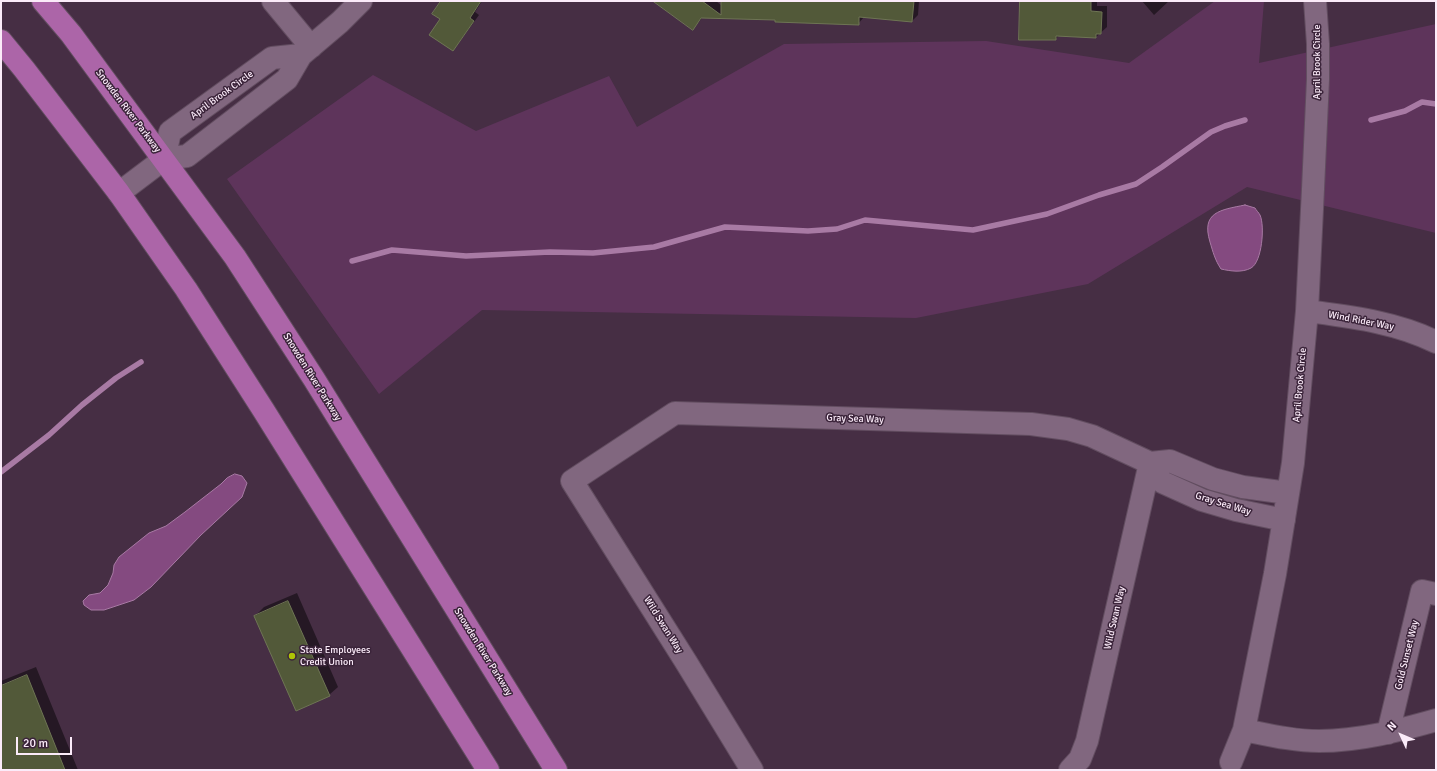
<!DOCTYPE html>
<style>
body{margin:0}
#map{position:relative;width:1437px;height:771px;overflow:hidden;background:#462e44;font-family:Signika,sans-serif}
canvas{display:block}
.frame{position:absolute;inset:0;border:2px solid #fbebf9;pointer-events:none}
.north{position:absolute;left:1381px;top:715px;width:40px;height:40px;-webkit-text-stroke:3px #3b243a;paint-order:stroke;rotate:314deg;font-size:11px;font-weight:700;line-height:16px;text-align:center;color:#fbebf9}
.north::after{content:'';display:block;margin:auto;width:14px;height:18px;background:#fbebf9;clip-path:polygon(50% 0,100% 100%,50% 72%,0 100%)}
.scale{position:absolute;left:16px;top:737px;width:56px;height:18px;box-sizing:border-box;border:2px solid #fbebf9;border-top:0;padding-left:5px;font-size:12px;line-height:14px;white-space:nowrap;color:#fbebf9;-webkit-text-stroke:3px #3b243a;paint-order:stroke}
</style>
<div id="map">
<canvas width="1437" height="771"></canvas>
<div class="frame"></div>
<div class="north">N</div>
<div class="scale">20 m</div>
</div>
<script>
const ctx = document.querySelector('canvas').getContext('2d');
ctx.lineJoin = 'round';
function paint(path, color) { ctx.fillStyle = color; ctx.fill(path, 'evenodd'); }
function stroke(path, color, width, dash) { ctx.strokeStyle = color; ctx.lineWidth = width; ctx.lineCap = dash ? 'butt' : 'round'; ctx.setLineDash(dash || []); ctx.stroke(path); }
function label(font, color, halo, rows, align = 'center') {
  ctx.font = font + ' Signika,sans-serif'; ctx.lineWidth = 3; ctx.setLineDash([]); ctx.textBaseline = 'middle'; ctx.strokeStyle = halo; ctx.fillStyle = color; for (const [text, x, y, turn = 0] of rows) {
    ctx.save(); ctx.translate(x, y); ctx.rotate((+turn || 0) * Math.PI / 180); ctx.textAlign = isNaN(turn) ? turn : align; if (halo) ctx.strokeText(text, 0, 0); ctx.fillText(text, 0, 0); ctx.restore();
  }
}
paint(new Path2D(`
 M1215,1H1264L1259,63L1436,24V233L1247,187L1088,284L916,318L482,310L379,394L227,179L373,75L476,131L609,76L637,127L784,44L986,41L1129,63Z`), '#5e345b');
const water = new Path2D(`
 M1245,205L1255,208C1256,210 1259,213 1260,215C1265,226 1262,262 1251,268C1242,273 1230,271 1221,269C1215,260 1213,252 1210,242C1201,212 1220,210 1245,205Z
 M235,474L242,476L247,483L242,497L201,535L151,587L134,600L104,610H91L84,605L83,601L89,595L100,593L108,585L113,573L114,565L119,557L149,533L166,526L185,512L221,484L227,478Z`);
paint(water, '#844a80');
stroke(water, '#a87aa4', 1);
paint(new Path2D(`
 M443,1H482L475,12L479,15L458,44L453,50L441,19Z
 M661,1H716L722,6V1H754V12L702,18L693,29Z
 M777,1H919L918,15L912,21L864,17L858,24Z
 M1021,1H1097V6H1107V27L1096,37L1059,36L1055,39Z
 M1142,1H1169L1154,15Z
 M297,593L338,687L329,695L255,616L264,607Z
 M36,667L78,770H1V681Z`), '#0007');
stroke(new Path2D(`
 M1371,120L1405,111L1422,102L1436,104
 M352,261L392,250L466,256L550,252L593,253L654,247L725,227L808,231L837,229L865,220L973,230L1047,214L1099,195L1136,184L1162,167L1211,132L1225,126L1245,120
 M1,472L49,435L82,405L116,378L141,362`), '#a87aa4', 5.5);
const building = new Path2D(`
 M441,1H481L470,18L474,21L453,51L429,35L440,19L432,14Z
 M653,1H702L721,15V1H914L912,22L859,17V25L775,22V20L701,18L693,30Z
 M1020,1H1091V11L1102,12L1101,34H1096V38L1056,36V40H1019Z
 M288,601L330,696L296,711L254,616Z
 M27,675L65,770H1V686Z`);
paint(building, '#525939');
stroke(building, '#6e7554', 1);
const minor = new Path2D(`
 M273,1L311,47
 M164,159L170,132L272,58L301,55
 M119,193L164,159L187,156L287,79L301,55L340,22L361,1
 M1307,311C1351,317 1396,322 1436,342
 M1284,520L1236,510L1202,500L1162,482L1150,463L1170,461L1213,479L1243,487L1288,493
 M1244,730C1269,735 1294,741 1319,741C1360,741 1397,731 1436,720
 M1388,733L1422,591L1436,594
 M1231,762L1244,730L1275,574L1293,463L1307,311L1313,189L1318,79V44L1315,1
 M752,770L686,662L572,481L675,413L1031,424L1068,429L1092,436L1150,463L1087,741L1080,759L1070,770`);
const major = new Path2D(`
 M43,1L71,34L235,257L314,379L556,770
 M1,41L24,69L119,193L186,289L264,411L488,770`);
stroke(minor, '#624d60', 24);
stroke(major, '#624d60', 24);
stroke(minor, '#81677f', 22);
stroke(major, '#ac65a8', 22);
for (const [x, y, r, color] of [
 [292,656,4,"#afc505"]
]) { const dot = new Path2D(); dot.arc(x, y, r, 0, 2 * Math.PI); ctx.fillStyle = color; ctx.fill(dot); stroke(dot, '#3b243a', 1.5); }
label('10px', '#fbebf9', '#3b243a', [
 ["April Brook Circle",1317,62,-90],
 ["April Brook Circle",222,95,-36],
 ["Snowden River Parkway",128,111,53],
 ["Wind Rider Way",1361,321,11],
 ["Snowden River Parkway",312,377,58],
 ["April Brook Circle",1300,385,-85],
 ["Gray Sea Way",855,419,2],
 ["Gray Sea Way",1223,504,17],
 ["Wild Swan Way",1115,618,-77],
 ["Wild Swan Way",663,625,58],
 ["Snowden River Parkway",483,652,58],
 ["Gold Sunset Way",1407,655,-76]
]);
label('10px', '#fbebf9', '#3b243a', [
 ["State Employees",300,650],
 ["Credit Union",300,662]
], 'left');
</script>
